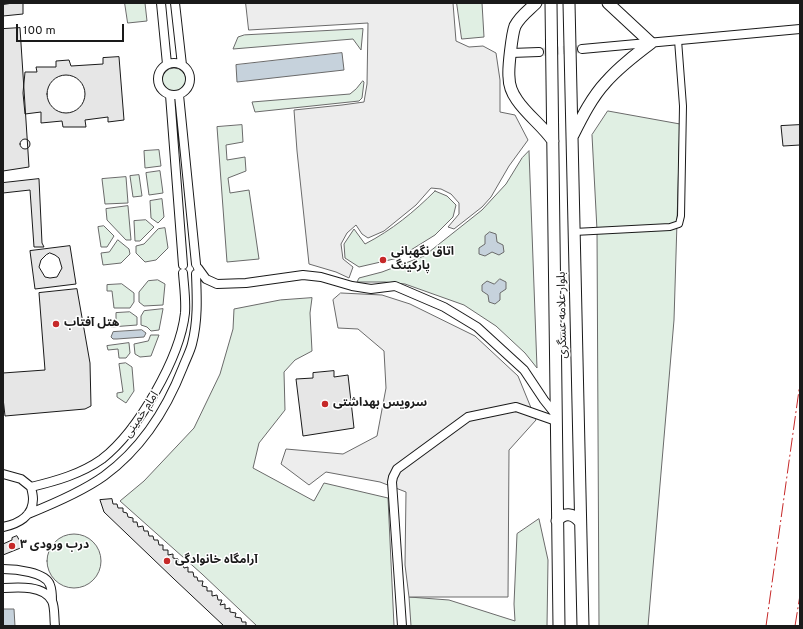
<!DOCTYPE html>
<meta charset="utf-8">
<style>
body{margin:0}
#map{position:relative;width:803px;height:629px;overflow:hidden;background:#fff;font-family:Overpass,sans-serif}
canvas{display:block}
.frame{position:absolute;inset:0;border:4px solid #1a1a1a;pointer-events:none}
.scale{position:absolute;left:16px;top:24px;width:108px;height:18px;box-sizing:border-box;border:2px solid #1a1a1a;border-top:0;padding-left:5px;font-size:12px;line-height:14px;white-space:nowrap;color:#1a1a1a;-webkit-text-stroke:3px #fff;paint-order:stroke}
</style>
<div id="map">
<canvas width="803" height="629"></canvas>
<div class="frame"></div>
<div class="scale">100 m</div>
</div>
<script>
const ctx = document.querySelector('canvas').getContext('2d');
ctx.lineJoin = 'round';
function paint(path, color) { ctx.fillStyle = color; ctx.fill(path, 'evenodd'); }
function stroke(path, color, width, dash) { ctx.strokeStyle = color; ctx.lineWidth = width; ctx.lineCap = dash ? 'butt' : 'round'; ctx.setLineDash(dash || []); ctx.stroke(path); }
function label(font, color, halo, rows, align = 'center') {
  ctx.font = font + ' Overpass,"Noto Sans Arabic",sans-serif'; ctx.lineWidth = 3; ctx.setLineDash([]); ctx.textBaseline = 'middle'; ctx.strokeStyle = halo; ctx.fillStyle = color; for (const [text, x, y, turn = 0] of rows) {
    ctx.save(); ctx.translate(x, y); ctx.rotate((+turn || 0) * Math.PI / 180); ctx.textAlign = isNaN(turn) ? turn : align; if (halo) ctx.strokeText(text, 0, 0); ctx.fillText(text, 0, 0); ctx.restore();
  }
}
const green = new Path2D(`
 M125,3H145L147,21L128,23Z
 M457,3H482L484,37L462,39Z
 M363,29L361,50L353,39L233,49L238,37L244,35Z
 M162 80a12 12 0 1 1 24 0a12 12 0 1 1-24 0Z
 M363,81L364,82L362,98L359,101L255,112L252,102L350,94L356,89Z
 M608,111L680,124L674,320L648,626H599L597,230L592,135Z
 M242,125L243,142L226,145L227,160L245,157L246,171L228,178L230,193L249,190L259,259L227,262L217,127Z
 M159,150L161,166L145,168L144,151Z
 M529,151L537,368L525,353L496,326L464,305L405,284L385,282H357L359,278L382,272L424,256L482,210L506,184L522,158Z
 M160,171L163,193L149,195L146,173Z
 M139,175L142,196L133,197L130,176Z
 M126,177L128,203L105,204L102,179Z
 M435,191L447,196L456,205L453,217L435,235L398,258L359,267L345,258L344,244L354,229L365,244C392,230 414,212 435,191Z
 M162,199L164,217L158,223L151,218L150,201Z
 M128,206L131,240H126L107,220L106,209Z
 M146,220L154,227L140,241H135L134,221Z
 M104,226L114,236L107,247H101L98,227Z
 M165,228L168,248L156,260L145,262L136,253V246L144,244L158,229Z
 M118,240L129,249L130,254L121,263L103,265L101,253L109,252Z
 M158,280L165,284L163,305L144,306L139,302V292L148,281Z
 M122,284L134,293V302L130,308H114L112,291H107V285Z
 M312,298L310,313L312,351L295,360L284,372L285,410L259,443L253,468L314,501L324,483L388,498L394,626H257L202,574L120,501L144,481L194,428L220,374L233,329L234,309L280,300Z
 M163,309L159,330L151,331L147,327L141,325V316L144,311Z
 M130,312L137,317V325L111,327L110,321L116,320V313Z
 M151,335H159L151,356L140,357L135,354L134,344L148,341Z
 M129,343L130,353L126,358H119L118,349L108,350L107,346Z
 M126,363L132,367L134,391L126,403L117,397V393L123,392L119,364Z
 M539,519L548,560L547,626H411L409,597L449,600L515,621L514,604L517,534Z
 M47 561a27 27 0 1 1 54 0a27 27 0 1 1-54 0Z`);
paint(green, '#e0efe3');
stroke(green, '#6a6a6a', 1);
const parking = new Path2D(`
 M246,3H453L456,41L469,47L483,46L496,53L500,80V112L515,115L528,140L509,166L491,197L482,207L454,229L448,227L459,214V203L451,194L441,189L431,188L416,205L384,231L368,238L362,234L356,225L347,233L341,244L343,259L353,267L349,278L336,272L309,264L297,151L294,110L342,105L364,102L367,84L368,23L249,30Z
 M341,293L382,295L410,304L475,336L518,376L536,420L509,450L508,597H409L405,565L406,492L380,482L326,472L309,485L281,464L286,449L343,454L377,436L386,388L384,351L358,329L338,328L333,300Z`);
paint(parking, '#ededed');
stroke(parking, '#6a6a6a', 1);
const water = new Path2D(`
 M342,53L344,70L237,82L236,65Z
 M490,232L496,234L497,242L503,245L504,252L499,255L492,252L485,256L479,254V248L485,244V236Z
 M500,279L506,282V289L500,293V300L495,304L489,302L488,295L482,291V285L487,281L494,284Z
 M142,330L146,333L144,337L117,339H113L111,337L113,332Z
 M3,609H14L15,626H3Z`);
paint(water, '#c6d2dc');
stroke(water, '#6a6a6a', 1);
const building = new Path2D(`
 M13,3H23V14L3,16V5Z
 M20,28L29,167L3,171V29Z
 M119,57L124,120L108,122V117L85,120L86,127H63L62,121L41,123V112L25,114L23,93L25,72H37L36,67H56V61L69,60L71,66L103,64V58Z
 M47 94a19 19 0 1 1 38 0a19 19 0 1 1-38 0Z
 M800,125V145L783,146L781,126Z
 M20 144a5 5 0 1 1 10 0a5 5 0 1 1-10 0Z
 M39,179L42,243L44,247H34L30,190L3,193V183Z
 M70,246L76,284L35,289L30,251Z
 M50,253L55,255L59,258L62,268L57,277L50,278L45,277L39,267L41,260L46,255Z
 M77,289L90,363L91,406L85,409L5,416L3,398V373L45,370L39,293Z
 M334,371V377L348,375L354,428L303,436L296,379L313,378V373Z
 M112,499L113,504H117L118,508H123V512L127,513L128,517L133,518V522H137L138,527L143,526L144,531H148L149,536H153L154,540H158L159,545H163V550H168V555L173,554V558L178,559V564L182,563L184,568L188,567V572H193L194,577H197L198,581H203L202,586L207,587V591H212V596L217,595L218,600H222L220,605L225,604V609L230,608V612L236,613L235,617L241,618L242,622H246V626H224L174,579L104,512L100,500Z
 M17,536L23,547L3,555V544L12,540V538Z`);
paint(building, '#e6e6e6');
stroke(building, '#1a1a1a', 1);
stroke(new Path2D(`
 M539,52L582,49`), '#ddd', 8, [8, 4]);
const minor = new Path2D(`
 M574,232L670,227L679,224L681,216L683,106L678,40`);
const tertiary = new Path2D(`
 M161,3L167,64
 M175,3L182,65
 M582,49L800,29
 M511,53L539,52
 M158 79a16 16 0 1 1 32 0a16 16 0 1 1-32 0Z
 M170,95L183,265
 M179,95L196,264
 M198,268L206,279L217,284L246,283L303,275L321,277L352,286L371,289L395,286L444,307L477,327L524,370L544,400L556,415
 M3,474L21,479L31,487C32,491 33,495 33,499C33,516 18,524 3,527
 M31,487C56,481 81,474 102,459C138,431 180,358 185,313C186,300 184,286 183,273
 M28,514C53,504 83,491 104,476C141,449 167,408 183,367C186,359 190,352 192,344C198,321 197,298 196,274
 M3,569C15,569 46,572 50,585C52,590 52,596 52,601
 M3,588C18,587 44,585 52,601C55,607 54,619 55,626
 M402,626L392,482L393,477L397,469L468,417L516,407L556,421`);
const trunk = new Path2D(`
 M536,3C529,10 520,16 515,26C512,34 508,68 509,77C509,85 512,93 517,100C527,115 543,126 553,141
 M551,3L559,626
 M569,3L583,626
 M573,135C582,117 592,97 606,82C619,67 635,55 651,43L608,3
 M557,521C564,512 573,513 580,522`);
stroke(minor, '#1a1a1a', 8);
stroke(tertiary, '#1a1a1a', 10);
stroke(trunk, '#1a1a1a', 13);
stroke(minor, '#fff', 6);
stroke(tertiary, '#fff', 8);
stroke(trunk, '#fff', 11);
stroke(new Path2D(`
 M766,626L800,383
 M795,626L800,595`), '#c62828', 1, [14, 3, 2, 3]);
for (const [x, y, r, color] of [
 [383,260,4,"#c62828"],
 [56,324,4,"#c62828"],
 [325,404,4,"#c62828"],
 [12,546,4,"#c62828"],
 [167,561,4,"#c62828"]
]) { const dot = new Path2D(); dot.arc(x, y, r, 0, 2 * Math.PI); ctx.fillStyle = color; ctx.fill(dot); stroke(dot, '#fff', 1.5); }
label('bold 12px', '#1a1a1a', '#fff', [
 ["اتاق نگهبانی",391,253],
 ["پارکینگ",391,267],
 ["هتل آفتاب",64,324],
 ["سرویس بهداشتی",333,404],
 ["درب ورودی ۳",20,546],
 ["آرامگاه خانوادگی",175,561]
], 'left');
label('12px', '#1a1a1a', '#fff', [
 ["بلوار علامه عسگری",563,315,-91],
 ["امام خمینی",142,415,-56]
]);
</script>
